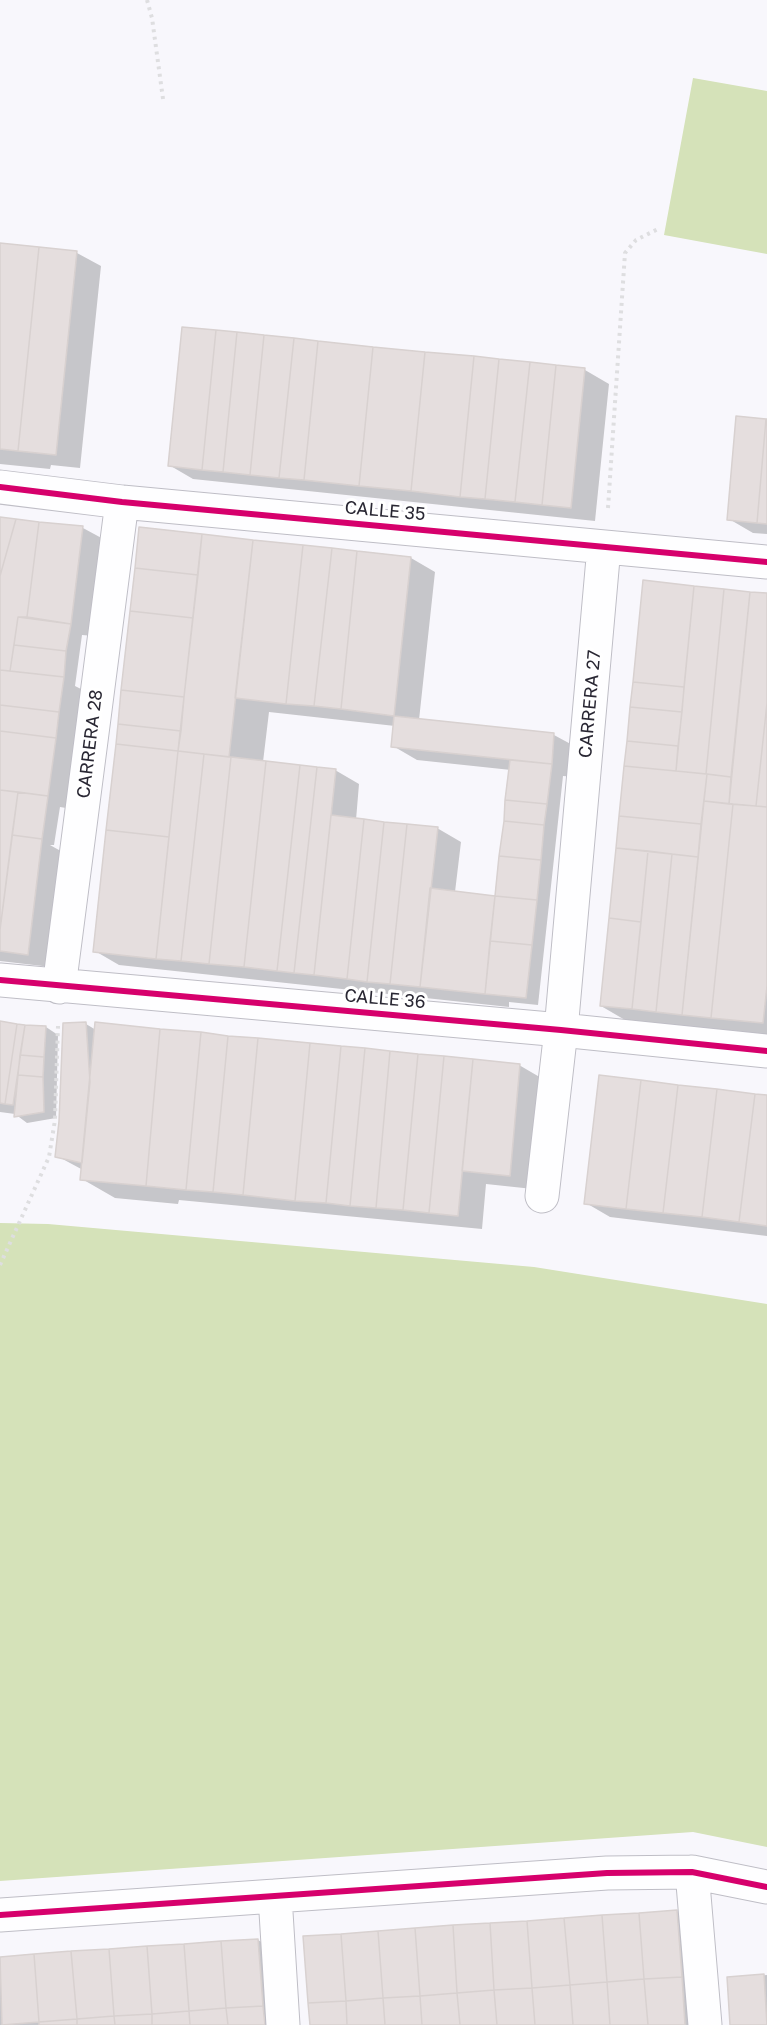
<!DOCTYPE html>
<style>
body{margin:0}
canvas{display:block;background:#f8f7fc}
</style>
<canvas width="767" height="2025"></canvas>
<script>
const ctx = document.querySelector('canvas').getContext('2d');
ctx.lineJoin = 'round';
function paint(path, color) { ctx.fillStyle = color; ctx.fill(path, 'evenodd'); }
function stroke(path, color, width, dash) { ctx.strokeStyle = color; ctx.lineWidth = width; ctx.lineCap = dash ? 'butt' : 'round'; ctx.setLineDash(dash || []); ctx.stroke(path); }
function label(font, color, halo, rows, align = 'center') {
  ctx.font = font + ' "Golos Text",sans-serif'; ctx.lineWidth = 6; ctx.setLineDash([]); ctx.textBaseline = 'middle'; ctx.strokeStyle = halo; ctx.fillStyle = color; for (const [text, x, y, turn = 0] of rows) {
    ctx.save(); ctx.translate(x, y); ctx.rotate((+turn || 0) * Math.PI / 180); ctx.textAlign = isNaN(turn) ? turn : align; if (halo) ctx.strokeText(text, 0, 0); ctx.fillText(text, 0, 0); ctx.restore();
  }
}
paint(new Path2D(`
 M693,78L767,91V254L664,235Z
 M0,1223L48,1224L534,1267L767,1304V1847L693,1832L0,1881Z`), '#d5e2b9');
paint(new Path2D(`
 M0,244L77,253L101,266L80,468L51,465L50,469L0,464Z
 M585,370L609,384L595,521L193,479L169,465Z
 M767,420V534L753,533L729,519Z
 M0,519L83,528L107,541L94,636L82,635L75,686L87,692L72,809L60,807L54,845H50L66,854L51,967L0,961Z
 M141,529L411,558L435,572L419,720L554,735L578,748L575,777L563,776L538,1005L509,1002V1007L119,965L95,951ZM269,712L395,726L393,746L417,760L511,770L497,897L455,892L461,842L437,828L356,820L359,784L335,770L263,762Z
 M644,582L767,595V1038L746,1036L737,1031L625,1020L601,1006Z
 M0,1023L46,1027L58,1035L56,1118L27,1123L15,1114L0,1112Z
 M86,1024L96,1030L519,1065L543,1079L533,1189L486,1184L482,1229L179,1200L178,1204L115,1198L82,1179L83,1170L57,1156Z
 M767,1097V1236L610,1217L586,1203Z
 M676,1911L700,1925L708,2025H311Z
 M258,1940L282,1954L287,2025H0V1959Z
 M767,1975V2025H732L728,1978Z`), '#0003');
const building = new Path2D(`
 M0,243L39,247L18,451L0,449Z
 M39,247L77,251L56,455L18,451Z
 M182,327L216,330L202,470L168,466Z
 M216,330L237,332L223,472L202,470Z
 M237,332L264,335L250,475L223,472Z
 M264,335L294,338L279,478L250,475Z
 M294,338L318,341L304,480L279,478Z
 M318,341L373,347L359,486L304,480Z
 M373,347L425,352L411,491L359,486Z
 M425,352L474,356L460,497L411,491Z
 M474,356L499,359L485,499L460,497Z
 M499,359L530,362L515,502L485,499Z
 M530,362L556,365L542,505L515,502Z
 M556,365L585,368L571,508L542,505Z
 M736,416L766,419L757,523L727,520Z
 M766,419H767V524L757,523Z
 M0,517L16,519L0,576Z
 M16,519L39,522L27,617H18L10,671L0,670V576Z
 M39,522L83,526L71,624L27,617Z
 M139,527L202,534L198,575L135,568Z
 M202,534L253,540L229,757L178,751Z
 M253,540L303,545L286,704L235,698Z
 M303,545L332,548L314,706L286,704Z
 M332,548L357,551L341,709L314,706Z
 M357,551L411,557L394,716L341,709Z
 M135,568L198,575L193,618L130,611Z
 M643,580L694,586L684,687L633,682Z
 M694,586L724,589L706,774L676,771Z
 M724,589L750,592L731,777L706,774Z
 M750,592L767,593V703L756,806L729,804Z
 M130,611L193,618L184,697L121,690Z
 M18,617L71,624L66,651L14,645Z
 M14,645L66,651L64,677L10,671Z
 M0,670L64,677L59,712L0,705Z
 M633,682L684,687L682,712L630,707Z
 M121,690L184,697L181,731L118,724Z
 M767,703V807L756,806Z
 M0,705L59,712L56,738L0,731Z
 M630,707L682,712L678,746L627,741Z
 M394,716L554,733L552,764L391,747Z
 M118,724L181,731L178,751L116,744Z
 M0,731L56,738L48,796L0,790Z
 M627,741L678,746L676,771L624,766Z
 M116,744L178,751L169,837L106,830Z
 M178,751L204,754L181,961L156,959Z
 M204,754L231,757L209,964L181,961Z
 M231,757L266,761L244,967L209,964Z
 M510,760L552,764L547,804L505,800Z
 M266,761L300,765L277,971L244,967Z
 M300,765L317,767L294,973L277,971Z
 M624,766L707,774L701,824L619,816Z
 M317,767L336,769L314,975L294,973Z
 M707,774L731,777L729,804L704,801Z
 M0,790L18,792L0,930Z
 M18,792L48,796L42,839L12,835Z
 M505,800L547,804L544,825L504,821Z
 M704,801L733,804L711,1018L682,1015Z
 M733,804L767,807V986L763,1023L711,1018Z
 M331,815L364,819L347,979L314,975Z
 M619,816L701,824L698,857L616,848Z
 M364,819L384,822L367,982L347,979Z
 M504,821L544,825L541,860L499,856Z
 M384,822L407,824L390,984L367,982Z
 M407,824L438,827L420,987L390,984Z
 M106,830L169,837L156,959L93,952Z
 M12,835L42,839L28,955L0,951V930Z
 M616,848L648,851L641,922L609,918Z
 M648,851L672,854L656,1012L632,1009Z
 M672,854L698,857L682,1015L656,1012Z
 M499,856L541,860L537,900L495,896Z
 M430,888L495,896L485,994L420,987Z
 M495,896L537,900L532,945L490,941Z
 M609,918L641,922L632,1009L600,1006Z
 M490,941L532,945L526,998L485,994Z
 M0,1021L17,1024L5,1104L0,1103Z
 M86,1022L90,1082L82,1163L55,1157L59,1121L63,1023Z
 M95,1022L160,1029L146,1186L80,1180Z
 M17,1024L25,1025L13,1105L5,1104Z
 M25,1025L46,1026L44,1057L20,1055Z
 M160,1029L201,1032L186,1190L146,1186Z
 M201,1032L228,1036L213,1192L186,1190Z
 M228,1036L258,1038L243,1195L213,1192Z
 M258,1038L310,1043L295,1201L243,1195Z
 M310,1043L341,1046L326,1203L295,1201Z
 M341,1046L365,1048L350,1206L326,1203Z
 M365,1048L390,1051L376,1208L350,1206Z
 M390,1051L418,1054L403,1210L376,1208Z
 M418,1054L444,1056L429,1213L403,1210Z
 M20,1055L44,1057L43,1077L18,1075Z
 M444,1056L473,1059L458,1216L429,1213Z
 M473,1059L520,1064L510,1176L462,1171Z
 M18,1075L43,1077L44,1112L14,1117Z
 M599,1075L641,1080L626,1209L584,1204Z
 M641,1080L678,1085L663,1213L626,1209Z
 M678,1085L717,1089L702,1217L663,1213Z
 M717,1089L755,1094L739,1222L702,1217Z
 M755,1094L767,1095V1226L739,1222Z
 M677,1910L682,1977L644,1979L639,1913Z
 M639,1913L644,1979L607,1982L602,1915Z
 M602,1915L607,1982L570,1985L564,1918Z
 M564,1918L570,1985L532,1988L527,1921Z
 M527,1921L532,1988L494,1990L490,1923Z
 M490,1923L494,1990L457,1993L453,1925Z
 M453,1925L457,1993L420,1996L415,1928Z
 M415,1928L420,1996L383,1998L378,1931Z
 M378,1931L383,1998L346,2001L341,1934Z
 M341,1934L346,2001L308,2003L303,1936Z
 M258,1939L263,2006L226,2008L221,1941Z
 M221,1941L226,2008L189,2011L184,1944Z
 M184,1944L189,2011L152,2014L147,1946Z
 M147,1946L152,2014L114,2016L109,1949Z
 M109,1949L114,2016L77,2019L71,1951Z
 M71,1951L77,2019L39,2022L34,1954Z
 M34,1954L39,2022L2,2025L0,1957Z
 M764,1974L767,2025H730L727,1977Z
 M682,1977L685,2025H648L644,1979Z
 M644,1979L648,2025H610L607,1982Z
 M607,1982L610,2025H573L570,1985Z
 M570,1985L573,2025H535L532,1988Z
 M532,1988L535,2025H497L494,1990Z
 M494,1990L497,2025H460L457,1993Z
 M457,1993L460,2025H422L420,1996Z
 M420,1996L422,2025H385L383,1998Z
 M383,1998L385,2025H347L346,2001Z
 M346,2001L347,2025H310L308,2003Z
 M263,2006L265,2025H228L226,2008Z
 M226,2008L228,2025H190L189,2011Z
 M189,2011L190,2025H152V2014Z
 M152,2014V2025H115L114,2016Z
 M114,2016L115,2025H77V2019Z
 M77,2019V2025H39V2022Z`);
paint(building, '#e5dede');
stroke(building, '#d8d1d0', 1.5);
const street = new Path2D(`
 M0,487L122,502L767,562
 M0,980L561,1030L767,1051
 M59,987L122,502
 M542,1196L561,1030L604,547
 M692,1872L705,2025
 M275,1896L283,2025
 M0,1915L607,1873L692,1872L767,1887`);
stroke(street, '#bfbec6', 35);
stroke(new Path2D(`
 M147,0L152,18L163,99
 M608,508L625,253L636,240L658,229
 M0,1265L49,1157L55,1120L58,1026`), '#dedee0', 4, [3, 4.5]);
stroke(street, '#fefeff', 33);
stroke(new Path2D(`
 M0,487L122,502L767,562
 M0,980L561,1030L767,1051
 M0,1915L607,1873L692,1872L767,1887`), '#d6006c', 6);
label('18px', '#292733', '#fff', [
 ["CALLE 35",385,511,5],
 ["CARRERA 27",590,704,-85],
 ["CARRERA 28",90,744,-83],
 ["CALLE 36",385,999,5]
]);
</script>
